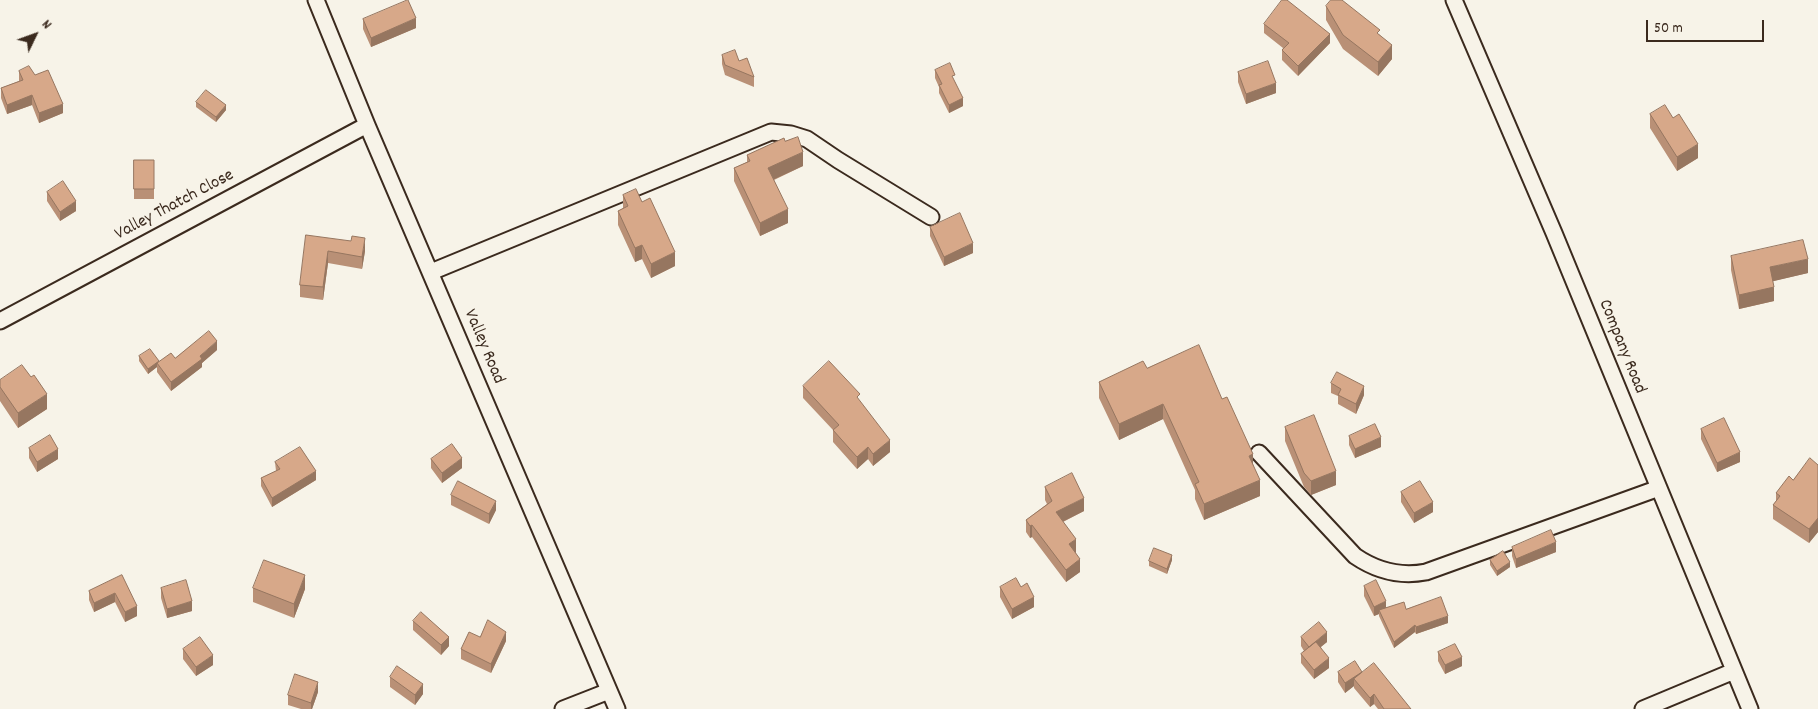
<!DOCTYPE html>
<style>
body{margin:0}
#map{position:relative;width:1818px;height:709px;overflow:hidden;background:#f7f3e8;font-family:Dekko,sans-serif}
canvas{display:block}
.north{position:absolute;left:10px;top:10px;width:50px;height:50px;-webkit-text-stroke:4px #f7f3e8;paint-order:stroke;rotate:48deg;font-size:14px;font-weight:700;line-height:20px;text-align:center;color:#3b2a1e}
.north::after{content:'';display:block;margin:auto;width:18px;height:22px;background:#3b2a1e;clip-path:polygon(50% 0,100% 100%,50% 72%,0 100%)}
.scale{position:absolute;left:1646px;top:20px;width:118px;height:22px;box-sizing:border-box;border:2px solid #3b2a1e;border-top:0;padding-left:6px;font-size:15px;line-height:18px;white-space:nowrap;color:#3b2a1e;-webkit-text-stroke:4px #f7f3e8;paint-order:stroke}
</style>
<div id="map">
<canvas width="1818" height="709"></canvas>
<div class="north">N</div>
<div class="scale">50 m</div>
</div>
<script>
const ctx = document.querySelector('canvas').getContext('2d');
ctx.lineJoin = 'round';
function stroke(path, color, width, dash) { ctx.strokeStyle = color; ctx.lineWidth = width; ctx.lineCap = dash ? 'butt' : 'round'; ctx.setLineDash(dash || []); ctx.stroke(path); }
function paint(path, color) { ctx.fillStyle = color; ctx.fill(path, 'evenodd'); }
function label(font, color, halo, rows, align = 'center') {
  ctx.font = font + ' Dekko,sans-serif'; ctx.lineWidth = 4; ctx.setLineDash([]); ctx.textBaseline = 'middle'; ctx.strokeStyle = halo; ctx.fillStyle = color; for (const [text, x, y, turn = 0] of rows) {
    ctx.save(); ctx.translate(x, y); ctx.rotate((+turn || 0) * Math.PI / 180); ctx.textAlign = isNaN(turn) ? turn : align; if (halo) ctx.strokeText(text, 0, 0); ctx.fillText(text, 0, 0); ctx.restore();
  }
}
const minor = new Path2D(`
 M316,0L367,125L617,709
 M1454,0L1554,233L1750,709
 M431,272L771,132L791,134L807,139L838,160L931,217
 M0,321L367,125
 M1259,453L1355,556C1377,571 1400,577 1426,572L1659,488
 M563,709L609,691
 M1643,709L1734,671`);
stroke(minor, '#3b2a1e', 19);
stroke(minor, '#f7f3e8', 15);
paint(new Path2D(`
 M1326,6L1380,35L1392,59L1378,76L1343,49L1326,20Z
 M363,19L416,28L371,47L363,29Z
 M1264,24L1330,43L1298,76L1282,60V50L1283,48L1264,33Z
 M722,55L739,61L754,77V87L725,75L722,64Z
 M935,70L955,82L963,106L949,113L939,93V87L935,78Z
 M19,71L35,75L63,113L39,123L32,105L7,114L1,98V88L19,81Z
 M1238,72L1276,93L1246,104L1238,82Z
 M196,102L226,110L216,122L196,107Z
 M1650,114L1698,158L1677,171L1650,128Z
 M785,141L803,166L774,180L788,223L760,236L734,181V168L747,162V155Z
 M134,160H154V199H134Z
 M47,192L76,211L60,221L47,201Z
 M623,195L642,202L675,266L651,278L642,259L635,262L618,225V211L623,208Z
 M930,227L973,253L944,266L930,236Z
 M306,235L365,251L362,269L328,263L323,300L300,297V285Z
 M1731,256L1808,273L1773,281L1774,301L1739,309L1731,270Z
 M217,350L202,363V367L171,391L157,372V367L148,374L139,361V356L159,362L175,358Z
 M1147,368L1222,399L1253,464L1260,496L1204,520L1195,499V490L1163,419L1119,440L1099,398V382Z
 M0,380L47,409L18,428L0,401Z
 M1331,383L1364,395L1356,414L1338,404V396L1331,393Z
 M803,386L860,401L890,452L873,466L868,459L857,469L833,442V430L803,398Z
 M1285,427L1336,485L1311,495L1304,487L1285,441Z
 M1701,429L1740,462L1717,472L1701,439Z
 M1349,436L1381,447L1355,458L1349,445Z
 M29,448L58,459L37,472L29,458Z
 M431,459L462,468L442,483L431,468Z
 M275,462L316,480L272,507L261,486V478L276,471Z
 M1818,465V532L1809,543L1773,519V505L1776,501V493L1793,480Z
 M1045,487L1084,511L1063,522L1076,552V553L1080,572L1066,582L1032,537L1030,538L1026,532V520L1047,504L1045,500Z
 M1401,492L1433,512L1414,523L1401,502Z
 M451,495L496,510L489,524L451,505Z
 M1512,547L1556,552L1516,568L1512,556Z
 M1172,560L1167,574L1149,566V561Z
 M1490,560L1510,567L1497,576L1490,565Z
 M122,575L137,616L125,622L115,602L94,612L89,600V591Z
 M1364,586L1386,607L1406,609L1448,623L1416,634L1415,632L1394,648L1379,616V614L1374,616L1364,596Z
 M1000,587H1021L1034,607L1012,619L1000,597Z
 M161,588L192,611L167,618L161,598Z
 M253,588L305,589L294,618L253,602Z
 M413,621L449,646L441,655L413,630Z
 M480,637L506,641L491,673L461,659V649Z
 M1301,637L1327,642L1321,647L1329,668L1314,679L1301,663V654L1304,651L1301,646Z
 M183,649L213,665L196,676L183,659Z
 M1438,652L1462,666L1445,674L1438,661Z
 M1338,672H1362L1411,709H1378L1374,704L1370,707L1354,688V686L1345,693L1338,682Z
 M390,677L423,694L415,705L390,687Z
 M318,692L312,709H301L288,705V695Z`), '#b99076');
paint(new Path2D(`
 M416,18V28L371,47V38Z
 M1330,34V43L1298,76V66Z
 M1392,45V59L1378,76V62Z
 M1276,83V93L1246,104V94Z
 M32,95V105L7,114V105Z
 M963,98V106L949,113V105Z
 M63,104V113L39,123V113Z
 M226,105V110L216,122V117Z
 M1698,144V158L1677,171V157Z
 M803,152V166L768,182V168Z
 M76,201V211L60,221V212Z
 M788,209V223L760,236V223Z
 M365,238V251L362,269V257Z
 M973,243V253L944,266V257Z
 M642,245V259L635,262V248Z
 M328,251V263L323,300V287Z
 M675,252V266L651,278V264Z
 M1808,259V273L1770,282V267Z
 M1774,287V301L1739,309V295Z
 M217,341V350L202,363V367L171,391V382Z
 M159,361L157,363V367L148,374V369Z
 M1364,386V395L1356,414V404Z
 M47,394V409L18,428V413Z
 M1163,404V419L1119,440V424Z
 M1381,437V447L1355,458V449Z
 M890,440V452L873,466V454Z
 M868,447V459L857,469V457Z
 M58,449V459L37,472V462Z
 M1740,452V462L1717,472V463Z
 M1253,454V470L1249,456Z
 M462,458V468L442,483V473Z
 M316,471V480L272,507V498Z
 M1336,471V485L1311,495V481Z
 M1260,480V496L1204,520V504Z
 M1084,498V511L1056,525V512Z
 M496,501V510L489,524V514Z
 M1433,502V512L1414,523V513Z
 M1818,518V532L1809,543V529Z
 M1032,525V537L1030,538V526Z
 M1076,539V552L1069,557V544Z
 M1556,542V552L1516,568V559Z
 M1172,555V560L1167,574V569Z
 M1080,559V572L1066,582V570Z
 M1510,562V567L1497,576V571Z
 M305,575V589L294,618V604Z
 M115,593V602L94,612V603Z
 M1034,597V607L1012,619V609Z
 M192,601V611L167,618V609Z
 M1386,601V610H1379V614L1374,616V607Z
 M137,606V616L125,622V612Z
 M1448,616V623L1416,634V627Z
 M1415,625V632L1394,648V642Z
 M506,632V641L491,673V664Z
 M1327,632V642L1309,656V647Z
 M449,637V646L441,655V645Z
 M213,655V665L196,676V667Z
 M1462,657V666L1445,674V665Z
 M1329,658V668L1314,679V670Z
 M1362,672L1354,679V686L1345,693V683Z
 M318,682V692L312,709H311V703Z
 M423,684V694L415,705V695Z
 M1374,694V704L1370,707V698Z`), '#967660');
const building = new Path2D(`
 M408,0L416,18L371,38L363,19Z
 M1282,0H1287L1330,34L1298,66L1282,50L1289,43L1264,24Z
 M1331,0H1342L1380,30L1377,33L1392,45L1378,62L1343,35L1326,6Z
 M735,50L739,61L747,58L754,77L725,65L722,55Z
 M1268,61L1276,83L1246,94L1238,72Z
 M950,63L955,75L952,76L963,98L949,105L939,85L942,84L935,70Z
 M29,66L35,75L48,70L63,104L39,113L32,95L7,105L1,88L23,80L19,71Z
 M206,90L226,105L216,117L196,102Z
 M1665,105L1673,118L1679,114L1698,144L1677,157L1650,114Z
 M798,137L803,152L768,168L788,209L760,223L734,168L750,161L747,155L784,138L785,141Z
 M134,160H154V189H134Z
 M63,181L76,201L60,212L47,192Z
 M636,189L642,202L650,198L675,252L651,264L642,245L635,248L618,211L628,206L623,195Z
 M960,213L973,243L944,257L930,227Z
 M306,235L351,241L352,236L365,238L362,257L328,251L323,287L300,285Z
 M1803,240L1808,259L1770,267L1774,287L1739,295L1731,256Z
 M209,331L217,341L200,356L202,359L171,382L157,363L171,353L175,358Z
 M1199,345L1222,399L1227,397L1253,454L1249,456L1260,480L1204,504L1195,484L1199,482L1163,404L1119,424L1099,382L1143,361L1147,368Z
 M150,349L159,361L148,369L139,356Z
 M829,361L860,394L857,397L890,440L873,454L868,447L857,457L833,430L839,425L803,386Z
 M22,365L31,377L34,375L47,394L18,413L0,387V380Z
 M1337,372L1364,386L1356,404L1338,395L1341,389L1331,383Z
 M1314,415L1336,471L1311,481L1304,473L1285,427Z
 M1724,418L1740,452L1717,463L1701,429Z
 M1375,424L1381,437L1355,449L1349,436Z
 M50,435L58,449L37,462L29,448Z
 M452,444L462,458L442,473L431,459Z
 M300,447L316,471L272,498L261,478L280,469L275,462Z
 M1810,458L1818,465V518L1809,529L1773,505L1780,496L1776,493L1789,476L1793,480Z
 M1072,473L1084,498L1056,512L1076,539L1069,544L1080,559L1066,570L1032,525L1030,526L1026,520L1052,501L1045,487Z
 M458,481L496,501L489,514L451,495Z
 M1420,481L1433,502L1414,513L1401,492Z
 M1551,530L1556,542L1516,559L1512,547Z
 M1154,548L1172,555L1167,569L1149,561Z
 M1503,551L1510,562L1497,571L1490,560Z
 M264,560L305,575L294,604L253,588Z
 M122,575L137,606L125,612L115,593L94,603L89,591Z
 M1016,578L1021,587L1027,583L1034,597L1012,609L1000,587Z
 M186,580L192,601L167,609L161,588Z
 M1376,580L1386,601L1374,607L1364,586Z
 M1441,597L1448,616L1416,627L1415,625L1394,642L1379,610L1404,602L1406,609Z
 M421,612L449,637L441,645L413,621Z
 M488,620L506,632L491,664L461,649L469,632L480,637Z
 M1319,622L1327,632L1309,647L1301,637Z
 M200,637L213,655L196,667L183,649Z
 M1316,642L1329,658L1314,670L1301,654Z
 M1455,644L1462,657L1445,665L1438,652Z
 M1355,661L1362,672L1345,683L1338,672Z
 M1374,663L1411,709H1384L1374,694L1370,698L1354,679Z
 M397,666L423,684L415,695L390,677Z
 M295,674L318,682L311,703L288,695Z`);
paint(building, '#d7a889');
stroke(building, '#967660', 1);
label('18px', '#3b2a1e', '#f7f3e8', [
 ["Valley Thatch Close",175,206,-28],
 ["Valley Road",483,347,67],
 ["Company Road",1621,347,68]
]);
</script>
